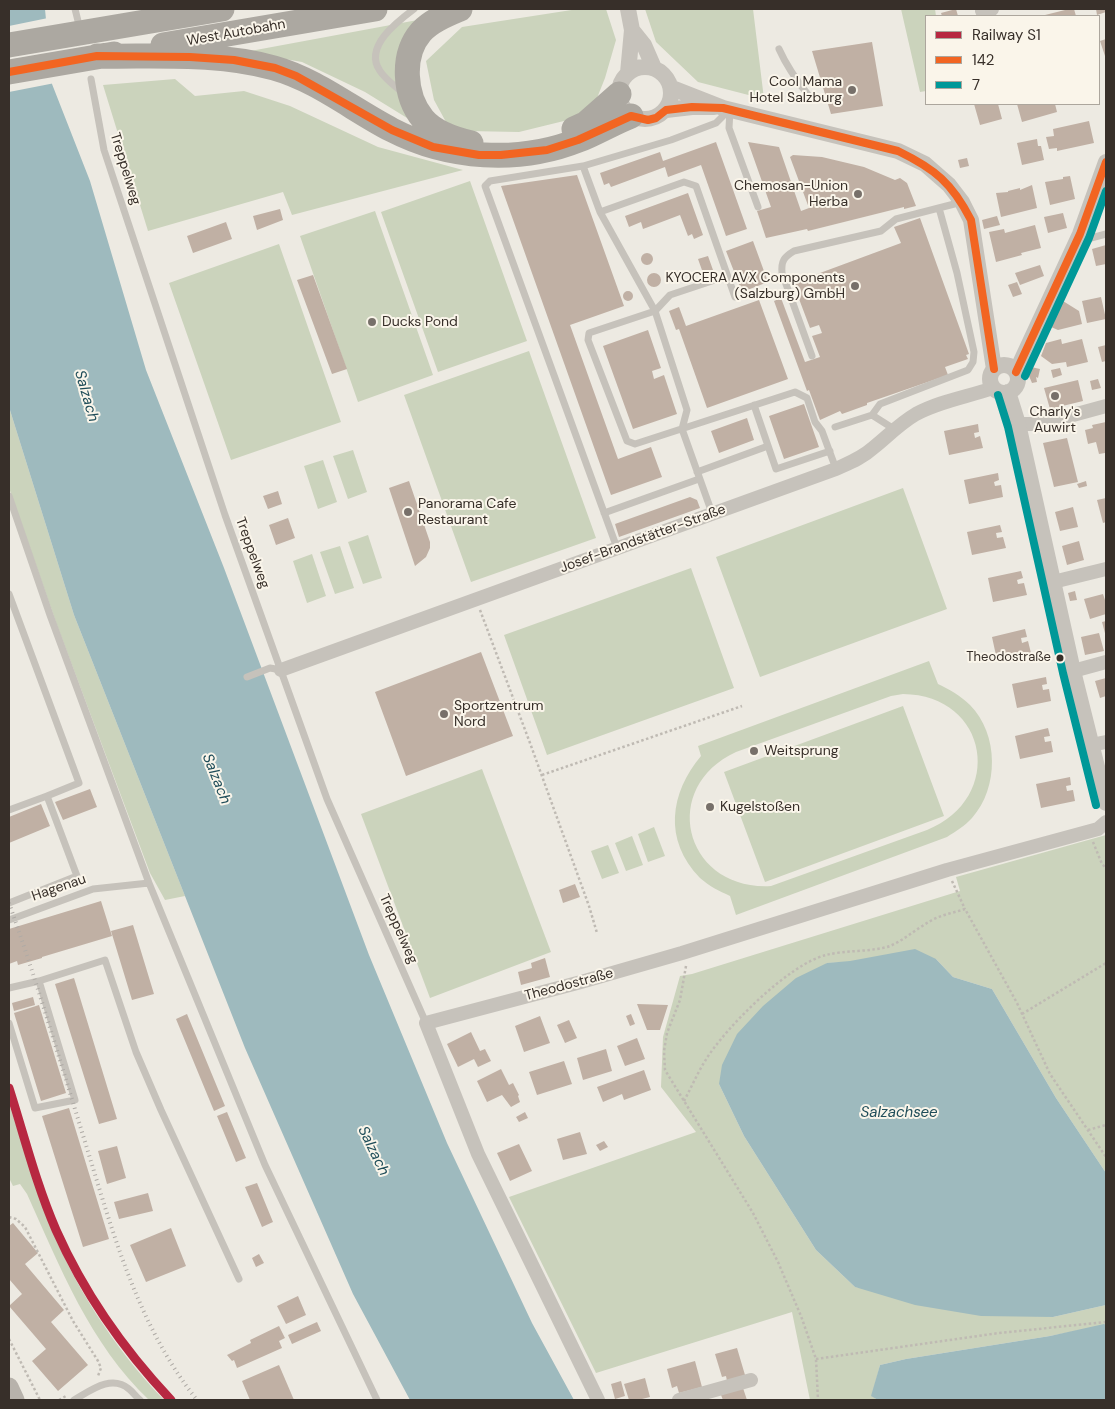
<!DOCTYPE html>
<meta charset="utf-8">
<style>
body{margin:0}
#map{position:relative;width:1115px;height:1409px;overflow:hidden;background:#edeae2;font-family:"DM Sans",sans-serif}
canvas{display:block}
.frame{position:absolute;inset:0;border:10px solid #372f29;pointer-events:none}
.legend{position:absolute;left:925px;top:15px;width:175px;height:90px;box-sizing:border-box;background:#faf5ea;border:1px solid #aca69d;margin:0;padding:6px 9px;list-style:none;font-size:15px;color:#372f29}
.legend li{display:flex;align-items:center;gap:10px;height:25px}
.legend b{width:25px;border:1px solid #aca69d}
</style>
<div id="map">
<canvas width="1115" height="1409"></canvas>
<div class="frame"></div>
<ul class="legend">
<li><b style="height:6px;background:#b72841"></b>Railway S1</li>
<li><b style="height:6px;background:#f26522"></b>142</li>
<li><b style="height:6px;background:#009898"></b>7</li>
</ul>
</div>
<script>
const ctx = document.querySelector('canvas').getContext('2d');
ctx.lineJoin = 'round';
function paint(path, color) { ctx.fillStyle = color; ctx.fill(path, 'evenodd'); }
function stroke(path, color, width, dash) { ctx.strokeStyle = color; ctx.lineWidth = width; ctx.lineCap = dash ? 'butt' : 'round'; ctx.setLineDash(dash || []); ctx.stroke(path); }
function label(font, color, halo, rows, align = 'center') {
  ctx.font = font + ' "DM Sans",sans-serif'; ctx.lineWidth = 4; ctx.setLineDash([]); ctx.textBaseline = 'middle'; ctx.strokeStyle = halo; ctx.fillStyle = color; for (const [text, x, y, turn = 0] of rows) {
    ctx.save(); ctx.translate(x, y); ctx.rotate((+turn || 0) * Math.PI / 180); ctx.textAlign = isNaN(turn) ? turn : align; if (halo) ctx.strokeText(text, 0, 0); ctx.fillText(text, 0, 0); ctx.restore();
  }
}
paint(new Path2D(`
 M578,9H606L616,40L605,78L595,103L572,119L519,132L467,131L446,122L434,100L426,61L462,27Z
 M645,9H753L764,99L698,82L656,42Z
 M901,9H935L936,16H926V91L920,92Z
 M423,19L403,50L420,126L365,92L302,62L245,52Z
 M175,79L195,96L244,91L290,106L378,147L463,170L292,215L283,192L148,231L103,85Z
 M470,181L527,341L438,372L381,212Z
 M375,211L433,375L358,402L300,236Z
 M279,244L341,422L231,460L169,283Z
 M529,351L596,538L471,582L404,395Z
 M9,407L74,615L185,896L165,900L150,873L57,625L9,488Z
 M353,450L367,492L348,499L333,456Z
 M323,460L337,502L318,509L304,466Z
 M903,488L947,609L760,677L716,557Z
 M368,535L382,578L363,584L348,542Z
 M340,546L354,588L335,594L320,552Z
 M312,554L326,596L307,603L293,561Z
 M691,568L734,688L547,755L504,635Z
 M929,661L938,684C949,689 961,696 970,705C999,734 999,788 972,818C965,826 956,831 947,837L736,915L730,896C719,891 709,886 700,878C663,840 670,793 701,756L698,746ZM903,694C989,695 1006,798 927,830L771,886C685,891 658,788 736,752L891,696Z
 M903,706L944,816L765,882L724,772Z
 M482,769L551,952L430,998L361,814Z
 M654,827L665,856L648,862L638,834Z
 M1106,835V1173L1056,1098L992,989L953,977L936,959L827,963L719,1084L744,1136L816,1250L855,1287L1053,1317L1106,1305V1325L1050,1336L906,1359L880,1365L872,1396L878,1400H810L792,1312L596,1373L509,1197L696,1132L661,1087L663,1037L680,976L692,974L960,891L956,877Z
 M632,836L643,865L626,871L615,843Z
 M608,845L619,873L602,879L591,851Z
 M9,1104C22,1141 32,1179 46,1216C73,1284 113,1347 164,1400H149C90,1344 60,1267 27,1194L20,1184L13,1186L9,1178Z`), '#cbd3bc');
paint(new Path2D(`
 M9,9H45L52,84L90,181L146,370L224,568L369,955L447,1143L532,1323L574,1400H410L353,1294L245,1048L74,615L9,407Z
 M915,949L936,959L953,977L992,989L1056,1098L1106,1173V1305L1053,1317L981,1316L915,1305L855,1287L816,1250L744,1136L719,1084L722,1065L737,1034L763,1006L796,978L827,963L850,961Z
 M1104,1324L1106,1325V1400H878L871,1396L880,1365L906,1359L1050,1336Z`), '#9ebabe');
paint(new Path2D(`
 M48,18L55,83L9,92V26Z`), '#edeae2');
paint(new Path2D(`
 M956,9L958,16H942L941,13Z
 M1069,9H1074L1076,16H1046L1045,15Z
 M1096,9H1106V12L1097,15Z
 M1106,39V59L1100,41Z
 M872,42L883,106L831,114L812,51Z
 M974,104H998L1002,119L980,125Z
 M1017,104H1055L1057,112L1022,122Z
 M1089,121L1094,143L1057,151V148L1049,149L1046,137L1054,136L1053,129Z
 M1037,139L1038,146H1041L1044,160L1022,165L1017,143Z
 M716,142L747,229L726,236L701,165L668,177L665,167L611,187L609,183L604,185L600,173L660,152L663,161Z
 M748,142L779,147L801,211L809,208L790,157L793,155L822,157L864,167L895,180L900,178L907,183L916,206L904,209V207L808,231L807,229L766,238L757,211L771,207Z
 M967,158L969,166L960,168L958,160Z
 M577,175L624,306L570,325L618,459L651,447L662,477L611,495L501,186Z
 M1070,176L1075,199L1050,205L1045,182L1063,179V177Z
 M1032,185L1037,208L1001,217L996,193L1008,192V191L1020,188V190Z
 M688,193L703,235L694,239L692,234L688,236L680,215L643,229L641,222L629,227L625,216Z
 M280,209L283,220L257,230L253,216Z
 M1063,213L1067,228L1048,233L1044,217Z
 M997,216L1000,225L984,229L982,220Z
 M920,218L969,354L966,355L968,359L945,367L948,375L867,403V405L842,414L840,411L820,420L809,390L807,391L774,301L781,298L805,362L820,357L812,336L822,333L819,325L810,328L793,283L901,243L894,227Z
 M226,222L232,239L193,253L187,236Z
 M1035,225L1041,248L1021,253L1022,255L996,262L989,232L1004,229L1005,233Z
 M753,241L768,282L742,292L726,251Z
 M1106,245V264L1096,266L1092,249Z
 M641 259a6 6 0 1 1 12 0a6 6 0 1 1-12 0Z
 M708,256L713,270L703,273L698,259Z
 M1040,265L1044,276L1020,285L1015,273Z
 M647 280a7 7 0 1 1 14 0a7 7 0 1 1-14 0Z
 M313,275L347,369L332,374L297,280Z
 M1017,282L1022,294L1013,297L1008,285Z
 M623 296a5 5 0 1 1 10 0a5 5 0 1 1-10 0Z
 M1101,297L1106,319L1087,323L1082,301Z
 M759,300L788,379L707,408L679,329L676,330L669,311L679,307L686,326Z
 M1063,301L1079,311L1082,324L1058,330L1051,327Z
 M648,330L661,368L652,371L654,379L664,375L677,414L633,429L603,346Z
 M1061,339L1062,344L1082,339L1088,362L1067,367L1066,362L1052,364L1041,356L1046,343Z
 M1106,345V361L1102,362L1098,347Z
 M1031,367L1040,369L1038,378L1036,377L1037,382L1032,383L1029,376Z
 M1060,368L1062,375L1053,378L1051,370Z
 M1098,379L1101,388L1092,390L1090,381Z
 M1078,380L1083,401L1050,409L1044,388Z
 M804,404L819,447L784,459L769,416Z
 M747,418L754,440L719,453L711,431Z
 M1106,422V456L1105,453L1099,454L1096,442L1088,444L1085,430L1093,428L1092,425Z
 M978,424L979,432L974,433L975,438L980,436L983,448L949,455L944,431Z
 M1067,438L1078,482L1054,487L1043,443Z
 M998,473L999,480L994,482L995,486L1001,485L1003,497L969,504L964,480Z
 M409,481L430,542V548L426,557L415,566L389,488Z
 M1086,481L1087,486L1079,488L1077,484Z
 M278,491L282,504L268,509L263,496Z
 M690,497L697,500L700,508L619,537L615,524Z
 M1106,498V522L1103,523L1097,500Z
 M1073,507L1078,527L1060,531L1055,512Z
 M288,518L295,538L276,545L269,525Z
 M1000,525L1002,532L996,533L997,538L1003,537L1006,548L972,555L967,532Z
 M1079,541L1084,560L1067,565L1062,546Z
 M1021,571L1023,578L1017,580L1018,584L1024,583L1027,595L993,602L988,578Z
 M1075,591L1077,600L1070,601L1068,593Z
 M1103,594L1106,603V614L1090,619L1084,599Z
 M1106,621V637L1102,622Z
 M1025,629L1027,637L1021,638L1022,643L1028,641L1031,653L997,660L992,637Z
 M1099,633L1104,651L1085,655L1081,637Z
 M481,652L513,736L406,776L375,692Z
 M1046,677L1047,684L1042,685L1043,690L1049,689L1051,701L1017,708L1012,684Z
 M1106,678V696L1100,698L1095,681Z
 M1048,728L1050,736L1044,737L1045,742L1051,741L1053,752L1020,759L1015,736Z
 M1070,777L1071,785L1066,786L1067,791L1073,790L1075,801L1041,808L1036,784Z
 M90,789L97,807L63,820L55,802Z
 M41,804L50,826L9,843V817Z
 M575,884L580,897L563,903L559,890Z
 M101,901L112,936L42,957V958L18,965L17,961L9,964V929Z
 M133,925L154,994L132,1000L111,931Z
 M545,958L550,977L521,985L518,972L532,968L531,963Z
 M74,978L117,1119L99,1124L55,984Z
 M33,997L35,1005L14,1011L12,1003Z
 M637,1004L668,1005L660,1030H647Z
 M39,1005L66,1093L41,1101L14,1013Z
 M187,1014L225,1106L214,1111L176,1019Z
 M631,1014L635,1024L630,1026L626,1016Z
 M540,1016L550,1043L524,1052L515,1026Z
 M569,1020L577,1038L565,1043L557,1025Z
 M471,1032L480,1051L485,1049L491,1061L478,1067L474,1059L458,1067L447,1044Z
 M637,1038L645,1059L625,1066L617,1046Z
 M606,1049L612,1071L583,1080L577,1058Z
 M564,1061L572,1084L537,1095L529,1072Z
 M501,1069L509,1085L513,1083L519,1095L518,1096L520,1102L511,1107L502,1095L487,1102L477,1081Z
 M644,1070L651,1090L624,1100L622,1094L603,1102L597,1087Z
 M69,1108L109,1239L83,1247L42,1116Z
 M227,1112L246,1158L236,1162L217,1116Z
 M525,1112L528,1118L519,1122L516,1117Z
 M580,1132L587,1154L563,1160L557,1139Z
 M604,1141L608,1147L600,1151L596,1145Z
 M519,1144L532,1171L510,1181L497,1153Z
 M117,1146L126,1178L107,1184L98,1151Z
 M257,1183L273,1222L262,1227L245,1187Z
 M148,1193L153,1211L119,1219L114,1202Z
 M13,1223L38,1253L25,1264L64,1310L51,1322L88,1365L58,1391L32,1361L46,1349L9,1306L22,1294L9,1279V1226Z
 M171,1228L186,1266L146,1282L130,1245Z
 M259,1254L264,1263L256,1267L252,1258Z
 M298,1296L306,1315L286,1324L277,1306Z
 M317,1322L321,1331L292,1344L288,1335Z
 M279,1326L285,1338L279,1341L282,1348L237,1368L234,1360L232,1361L227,1355L251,1343L250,1340Z
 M737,1348L745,1375L727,1381L726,1376L722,1377L715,1354Z
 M695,1361L702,1387L679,1393L677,1386L672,1388L667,1369Z
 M279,1365L294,1400H250L242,1381Z
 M645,1378L650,1397L638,1400H629L624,1384Z
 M621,1381L625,1396L615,1399L611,1384Z
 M743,1388L747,1400H723L721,1395Z`), '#c0b0a4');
stroke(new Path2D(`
 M480,610L530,743L589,906L597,933
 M542,775L742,706
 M1093,842L1102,864L1106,868
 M952,881L965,909
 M686,966L680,1000L667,1033L664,1051L665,1070L753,1213L778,1262L801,1316L816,1359L818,1400
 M1022,1014L1106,963
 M684,1101C691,1088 697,1074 705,1061C725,1028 789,964 826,955C845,950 873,952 890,946C904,940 916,929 929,922C939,915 953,913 965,909L1017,1003L1050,1074L1106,1157
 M1088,1130L1106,1125
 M9,1217L16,1219L25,1227L73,1321L98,1361L101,1368L98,1376
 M9,1339L40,1400
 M816,1359L999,1333L1106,1322
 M59,1400L66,1396`), '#bfbab3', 2.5, [2.5, 2.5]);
stroke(new Path2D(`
 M75,9L80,29
 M779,49C787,67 797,81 809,96
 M91,79L104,150L225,515L327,799L426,1023
 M403,93C395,86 385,79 380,71C363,47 398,21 414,9
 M730,110L729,128L758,207
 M583,166L600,212L655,311L687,410L682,429L712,513
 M600,212L684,182L696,186L735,297
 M1080,234L1091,238L1106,234
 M727,276L670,295L655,311L589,333L588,340L627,441L635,444L795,392L807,398L815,422L822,431L836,469
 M812,356L782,273C781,261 784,257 794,251L881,231L896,219L962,202
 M754,405L776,469L830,451
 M872,415L894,429
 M835,427L872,415L880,404L968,370L973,362L974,352L957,273L939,208
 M697,472L768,446
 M9,496L50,615L149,883L265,1165L377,1400
 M604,513L699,479
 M617,548L485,186L490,181L583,166L671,140L716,123L729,110
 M9,594L79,783L47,796
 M247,677L270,668L281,670
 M9,810L47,796L77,876L9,903
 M9,920L93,889L149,883
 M39,981L105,960L136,1052L161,1110L239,1279
 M9,988L39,981L75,1100L35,1108L9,1023
 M74,1400C90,1391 111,1374 129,1389C133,1392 136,1397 140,1400`), '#c6c2bb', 7);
stroke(new Path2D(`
 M982,11L992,9
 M1018,424H1040L1106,406
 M1053,582L1106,569
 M281,670L836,469C849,463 862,458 873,448C887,437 899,424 916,414C940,401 967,397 993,388
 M1073,671L1106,662
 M1091,745L1106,742
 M598,1400L478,1154L426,1023L581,982L682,953L947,870L1098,829L1106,822
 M679,1400L751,1380`), '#c6c2bb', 14);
stroke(new Path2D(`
 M632,30L644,45L654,68
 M619 93a26 26 0 1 1 52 0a26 26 0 1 1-52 0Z
 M628,73L632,30L628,9
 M672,88L723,108L898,151L925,164L949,185L962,202L971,220L994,369
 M666,110L692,107H714
 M990 379a14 14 0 1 1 28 0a14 14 0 1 1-28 0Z
 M1016,372L1080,234L1106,162
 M1008,392L1018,424L1073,671L1106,803`), '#c6c2bb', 16);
stroke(new Path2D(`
 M9,1387L15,1400`), '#b7b2ab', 19);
stroke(new Path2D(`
 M460,9C446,15 431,21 421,32C401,55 404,96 423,119C434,132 454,139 471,143
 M9,45L222,9
 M163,45L375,9
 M97,56C155,57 217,52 274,68C317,80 353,110 392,130C448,159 519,164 579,140C597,133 613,123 631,116
 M9,72L114,54
 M574,129L585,124L619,94`), '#aca8a1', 25);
stroke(new Path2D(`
 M9,903C37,982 61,1064 86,1145C113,1233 138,1326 197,1400`), '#aeaaa5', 4, [1, 4]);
stroke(new Path2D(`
 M9,72L97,56L190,57L234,60L275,68L296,76L392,130L433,147L479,155H501L547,150L578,140L631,116L648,120L656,118L666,110L692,107L723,108L898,151C935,169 952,183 971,220L994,369
 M1016,372L1080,234L1106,162`), '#f26522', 8);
stroke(new Path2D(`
 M1025,376L1089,238L1106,191
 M998,395L1008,427L1063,673L1096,805`), '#009898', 8);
stroke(new Path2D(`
 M9,1088C24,1135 36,1184 56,1230C84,1293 124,1350 171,1400`), '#b72841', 9);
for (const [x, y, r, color] of [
 [852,90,5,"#77706a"],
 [858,194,5,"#77706a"],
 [855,286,5,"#77706a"],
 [372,322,5,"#77706a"],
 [1055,396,5,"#77706a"],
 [408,512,5,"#77706a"],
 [1060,658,4.5,"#372f29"],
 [444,714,5,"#77706a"],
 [754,751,5,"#77706a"],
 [710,807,5,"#77706a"]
]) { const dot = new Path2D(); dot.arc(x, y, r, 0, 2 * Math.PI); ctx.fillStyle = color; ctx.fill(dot); stroke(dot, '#faf5ea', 2); }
label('13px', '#372f29', '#faf5ea', [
 ["Theodostraße",1051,658]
], 'right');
label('14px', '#372f29', '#faf5ea', [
 ["West Autobahn",236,33,-10],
 ["Treppelweg",125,169,73],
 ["Josef-Brandstätter-Straße",643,539,-20],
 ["Treppelweg",252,553,70],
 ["Hagenau",59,888,-19],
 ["Treppelweg",398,929,66],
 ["Theodostraße",569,985,-15]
]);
label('14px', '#372f29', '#faf5ea', [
 ["Cool Mama",842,82,"right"],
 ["Hotel Salzburg",842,98,"right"],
 ["Chemosan-Union",848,186,"right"],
 ["Herba",848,202,"right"],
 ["KYOCERA AVX Components",845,278,"right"],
 ["(Salzburg) GmbH",845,294,"right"],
 ["Ducks Pond",382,322],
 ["Charly's",1055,412,"center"],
 ["Auwirt",1055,428,"center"],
 ["Panorama Cafe",418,504],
 ["Restaurant",418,520],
 ["Sportzentrum",454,706],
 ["Nord",454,722],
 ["Weitsprung",764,751],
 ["Kugelstoßen",720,807]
], 'left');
label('italic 15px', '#1f4d59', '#faf5ea', [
 ["Salzach",86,396,74],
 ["Salzach",216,779,68],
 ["Salzachsee",899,1113],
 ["Salzach",373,1151,64]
]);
</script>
